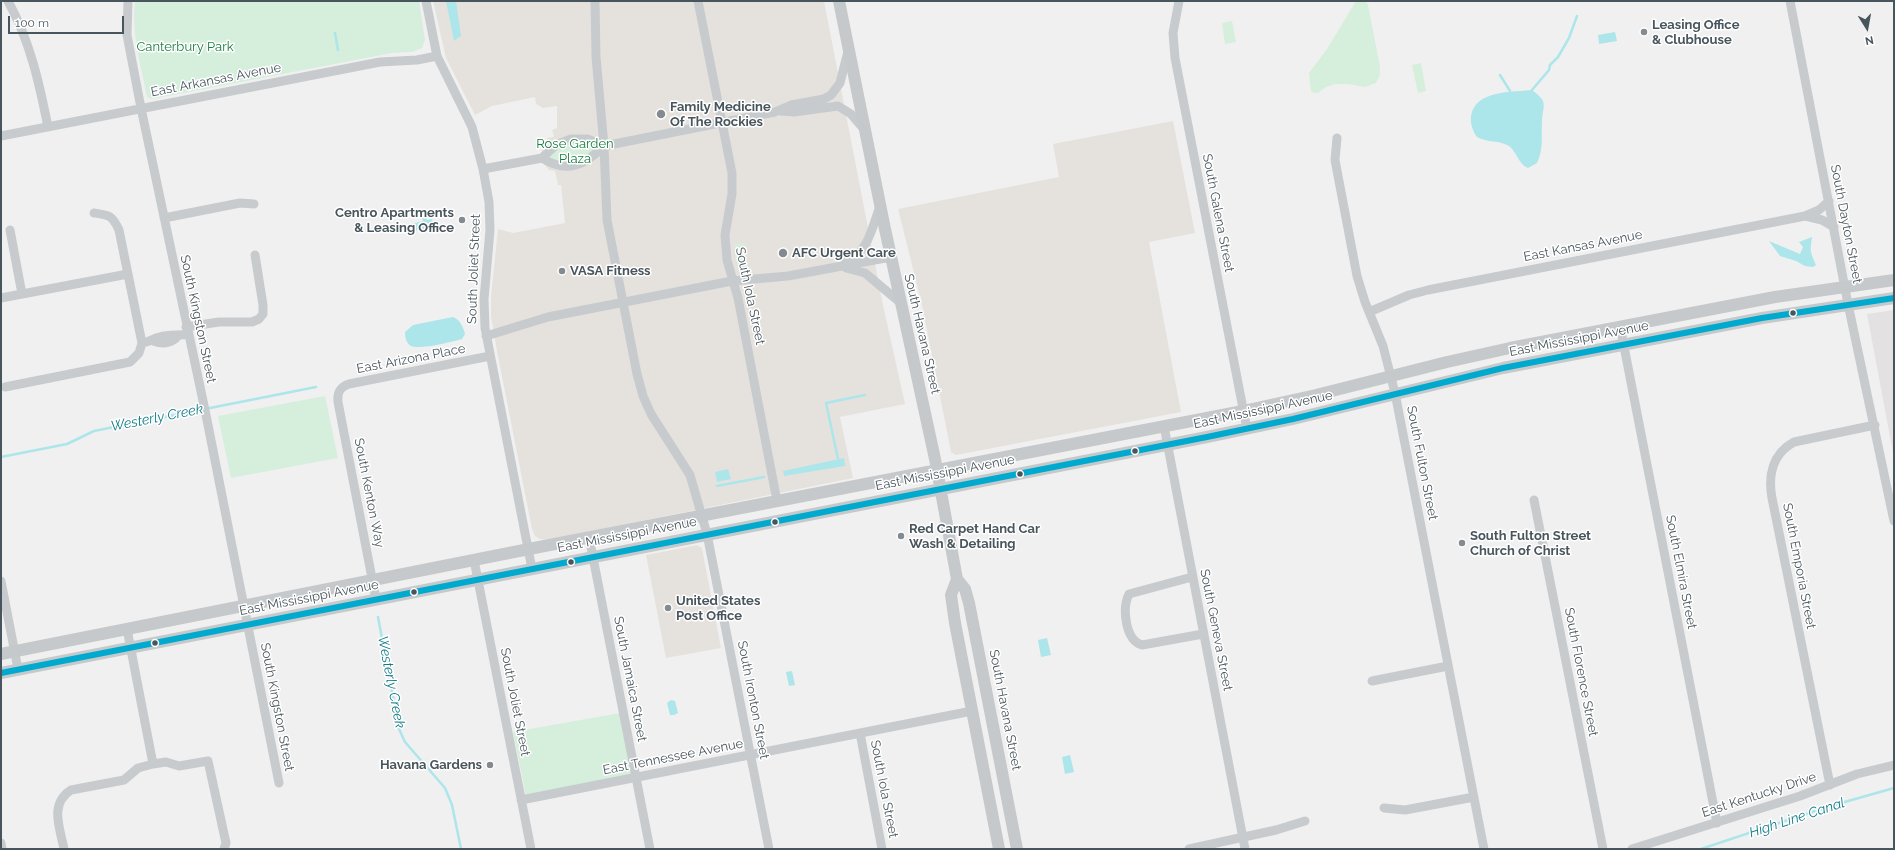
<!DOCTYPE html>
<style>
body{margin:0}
#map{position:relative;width:1895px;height:850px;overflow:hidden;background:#f1f0f0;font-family:Raleway,sans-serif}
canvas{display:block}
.frame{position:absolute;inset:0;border:2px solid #48555c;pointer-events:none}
.north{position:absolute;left:1847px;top:8px;width:40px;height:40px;-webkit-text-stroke:3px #fff;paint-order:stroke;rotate:169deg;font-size:11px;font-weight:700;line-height:16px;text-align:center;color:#48555c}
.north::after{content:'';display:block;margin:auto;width:14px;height:18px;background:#48555c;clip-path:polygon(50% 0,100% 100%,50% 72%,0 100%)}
.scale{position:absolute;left:8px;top:16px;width:116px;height:18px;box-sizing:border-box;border:2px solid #48555c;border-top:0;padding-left:5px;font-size:12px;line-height:14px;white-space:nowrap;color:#48555c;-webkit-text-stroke:3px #fff;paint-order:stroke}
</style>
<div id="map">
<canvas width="1895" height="850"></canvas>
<div class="frame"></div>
<div class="north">N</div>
<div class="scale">100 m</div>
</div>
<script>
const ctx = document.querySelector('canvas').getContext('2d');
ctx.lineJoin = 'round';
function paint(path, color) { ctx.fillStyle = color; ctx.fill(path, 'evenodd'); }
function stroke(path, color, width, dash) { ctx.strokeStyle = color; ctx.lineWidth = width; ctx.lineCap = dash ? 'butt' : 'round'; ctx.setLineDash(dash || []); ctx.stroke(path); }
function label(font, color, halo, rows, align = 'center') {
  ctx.font = font + ' Raleway,sans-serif'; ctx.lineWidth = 3; ctx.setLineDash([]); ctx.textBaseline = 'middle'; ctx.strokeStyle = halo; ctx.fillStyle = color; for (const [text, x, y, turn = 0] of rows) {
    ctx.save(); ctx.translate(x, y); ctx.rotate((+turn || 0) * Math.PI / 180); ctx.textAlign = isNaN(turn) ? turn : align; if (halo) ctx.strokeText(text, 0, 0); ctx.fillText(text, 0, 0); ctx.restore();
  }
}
paint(new Path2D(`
 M433,1H824L883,305L905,404L840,417L853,478L548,540L540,539L535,536L532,529L497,351L491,316V296L498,229L513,233L565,223L561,185H558L555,171L549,170L544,164L541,154L542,150L548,145L547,138L553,137L554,136L552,130L557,128V106L543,108L536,104L535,97L492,106L475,115L446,58Z
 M1173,121L1195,233L1149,242L1181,412L956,455L951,452L922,305L898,209L1059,177L1053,144Z
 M697,545L702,548L721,648L666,658L646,555Z`), '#e5e2de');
paint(new Path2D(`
 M1894,310V458L1867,314Z`), '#e3e1e2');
paint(new Path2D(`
 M135,1H419L425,40L422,48L412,52L392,53L152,99L147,97C141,65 131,33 135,1Z
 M1356,1H1366L1368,5L1380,67V75L1376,83L1365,87L1348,84H1336L1326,87L1318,93H1314L1311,91L1309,73L1327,49Z
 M1232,21L1236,42L1225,44L1222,23Z
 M1421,63L1426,91L1418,93L1412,65Z
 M566,140L604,146L589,160L552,164L547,152Z
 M744,243L747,244L741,246L744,268L751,267V270C735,271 735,258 735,244Z
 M325,396L338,458L231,478L218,416Z
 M620,713L632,774L526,796L513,732Z`), '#d6eedc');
paint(new Path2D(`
 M446,1H456L461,36L454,41Z
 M1615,32L1617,41L1599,44L1598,35Z
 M1532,90C1536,93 1541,97 1543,101C1545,107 1542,114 1542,120C1541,135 1544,149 1537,163L1528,168C1518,164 1517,152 1509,146C1500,140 1487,143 1477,137C1473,132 1470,123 1471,116C1475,90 1513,92 1532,90Z
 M427,217V220L432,219L433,224L429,225V228L413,231L411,224L423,221L422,218Z
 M1812,237C1810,252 1810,251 1816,265L1813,267L1805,266L1796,261L1780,256L1769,241L1800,254L1803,247L1799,242Z
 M453,317C460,320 463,326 465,334L462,339C452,342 419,350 411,346C406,343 405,337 405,332L413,325Z
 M844,458L845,466L784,476L783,471Z
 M728,469L731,479L717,482L715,472Z
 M1047,638L1051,655L1041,657L1038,640Z
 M792,671L795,685L789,686L786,672Z
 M671,700L675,701L678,713L674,715H670L667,703Z
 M1070,755L1074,772L1065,774L1062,757Z`), '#ace5ea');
stroke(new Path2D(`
 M335,33L338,50
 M1500,75L1510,91
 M1532,90L1549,70L1550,65L1558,57L1569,38L1577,16
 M1,457L67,444L94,431L316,387
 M838,459L826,403L865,395
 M717,486L764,477
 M378,617L399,729L405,742L445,788L452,805L461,849
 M1701,849L1827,807L1894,788`), '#ace5ea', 2.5);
stroke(new Path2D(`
 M8,1C30,41 39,82 48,127
 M128,1L127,35L141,108L206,415L279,783
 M426,1L437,56L472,127L483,169L489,202L490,230L484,299L485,328L532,569
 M595,1L596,57L604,146L607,220L637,374L643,396L651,414L690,475L707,534L769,849
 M698,1L732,173V194L725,235L727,260L738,298L777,501
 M1179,1L1173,33L1175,58L1247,429
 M1790,1L1848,304L1894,521
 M781,111L794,112L838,106L851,114L863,128
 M1,136L380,62L417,60L437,56
 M1337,138L1335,160L1357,276L1365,302L1383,346L1395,393L1484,849
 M542,158C567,174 585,165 604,146L775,112L791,105L824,99L831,95L840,83L848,51
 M483,169L542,158L556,145L571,139H588L604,146
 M1805,216L1822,220L1834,227
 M164,218L240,203L254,204
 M10,230L22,294
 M845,263C868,253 872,228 880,206
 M846,268L865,273L902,304
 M1,298L128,274
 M1369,312L1409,295L1428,290L1805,216L1819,210L1829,201
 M1620,326L1717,823
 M186,327L219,322H252L259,319L263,314V305L255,255
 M486,336L548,317L732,281L788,276L891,257
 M153,341C162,345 172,343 178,336
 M142,343C149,342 154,338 160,337C170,334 178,336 188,334
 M5,387L130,362L139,353L142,343L119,230C112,215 109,215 94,213
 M1164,426L1245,849
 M1534,500L1603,849
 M589,537L650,849
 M474,560L531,849
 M1192,577L1129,594C1122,608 1125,640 1142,645L1203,634
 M1,581L18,669
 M376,599L338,402C337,392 340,387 349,384L490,356
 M127,629L153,764
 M1372,681L1448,666
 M860,733L882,849
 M1830,785L1772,498C1768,476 1772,454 1794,442L1875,425
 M521,800L972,711
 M1384,808L1405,810L1474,797
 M1,843L2,849
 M64,849C60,828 49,804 71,790L124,780L138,768L153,764L166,762L179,766L208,761L226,843L224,849
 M1189,849L1276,830L1305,821
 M1632,849L1800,796L1857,774L1894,765`), '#c8cbcd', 9);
stroke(new Path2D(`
 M839,1L885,229L935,459L957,579L965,589L969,603L1017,849
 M957,579L951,595L955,623L999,849
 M1,654L529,549L1243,411L1316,395L1447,362L1510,348L1775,297L1894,280
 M1,673L1207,437L1293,419L1503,368L1762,318L1894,298`), '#c6c9cb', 12);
stroke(new Path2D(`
 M1,673L1207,437L1293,419L1503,368L1762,318L1894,298`), '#00a9ce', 6);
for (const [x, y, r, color] of [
 [1644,32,4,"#838b90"],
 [661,114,5,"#838b90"],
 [462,220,4,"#838b90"],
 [783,253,5,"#838b90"],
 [562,271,4,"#838b90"],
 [1793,313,3.5,"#48555c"],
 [1135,451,3.5,"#48555c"],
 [1020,474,3.5,"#48555c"],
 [775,522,3.5,"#48555c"],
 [901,536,4,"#838b90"],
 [1462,543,4,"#838b90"],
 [571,562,3.5,"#48555c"],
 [414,592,3.5,"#48555c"],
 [668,608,4,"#838b90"],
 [155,643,3.5,"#48555c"],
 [490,765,4,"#838b90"]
]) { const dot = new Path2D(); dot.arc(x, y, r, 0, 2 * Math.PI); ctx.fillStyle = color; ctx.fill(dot); stroke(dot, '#fff', 1.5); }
label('bold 13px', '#48555c', '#fff', [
 ["Leasing Office",1652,25],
 ["& Clubhouse",1652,40],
 ["Family Medicine",670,107],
 ["Of The Rockies",670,122],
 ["Centro Apartments",454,213,"right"],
 ["& Leasing Office",454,228,"right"],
 ["AFC Urgent Care",792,253],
 ["VASA Fitness",570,271],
 ["Red Carpet Hand Car",909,529],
 ["Wash & Detailing",909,544],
 ["South Fulton Street",1470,536],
 ["Church of Christ",1470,551],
 ["United States",676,601],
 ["Post Office",676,616],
 ["Havana Gardens",482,765,"right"]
], 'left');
label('13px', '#1b7b40', '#fff', [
 ["Canterbury Park",185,47],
 ["Rose Garden",575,144],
 ["Plaza",575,159]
]);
label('13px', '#48555c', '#fff', [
 ["East Arkansas Avenue",216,80,-11],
 ["South Galena Street",1218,213,79],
 ["South Dayton Street",1846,224,79],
 ["East Kansas Avenue",1583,246,-11],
 ["South Joliet Street",474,269,-88],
 ["South Iola Street",750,296,78],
 ["South Kingston Street",198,319,78],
 ["South Havana Street",922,334,77],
 ["East Mississippi Avenue",1579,339,-11],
 ["East Arizona Place",411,359,-11],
 ["East Mississippi Avenue",1263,410,-12],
 ["South Fulton Street",1422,463,79],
 ["East Mississippi Avenue",945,473,-11],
 ["South Kenton Way",369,493,79],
 ["East Mississippi Avenue",627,535,-11],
 ["South Emporia Street",1799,566,79],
 ["South Elmira Street",1681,572,79],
 ["East Mississippi Avenue",309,598,-11],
 ["South Geneva Street",1216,630,79],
 ["South Florence Street",1581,672,79],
 ["South Jamaica Street",630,679,79],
 ["South Ironton Street",753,700,79],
 ["South Joliet Street",515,702,79],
 ["South Kingston Street",277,707,79],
 ["South Havana Street",1005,710,79],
 ["East Tennessee Avenue",673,757,-11],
 ["South Iola Street",884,789,79],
 ["East Kentucky Drive",1759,795,-18]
]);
label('italic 14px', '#127c87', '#fff', [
 ["Westerly Creek",157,418,-11],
 ["Westerly Creek",391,682,79],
 ["High Line Canal",1797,818,-18]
]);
</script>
